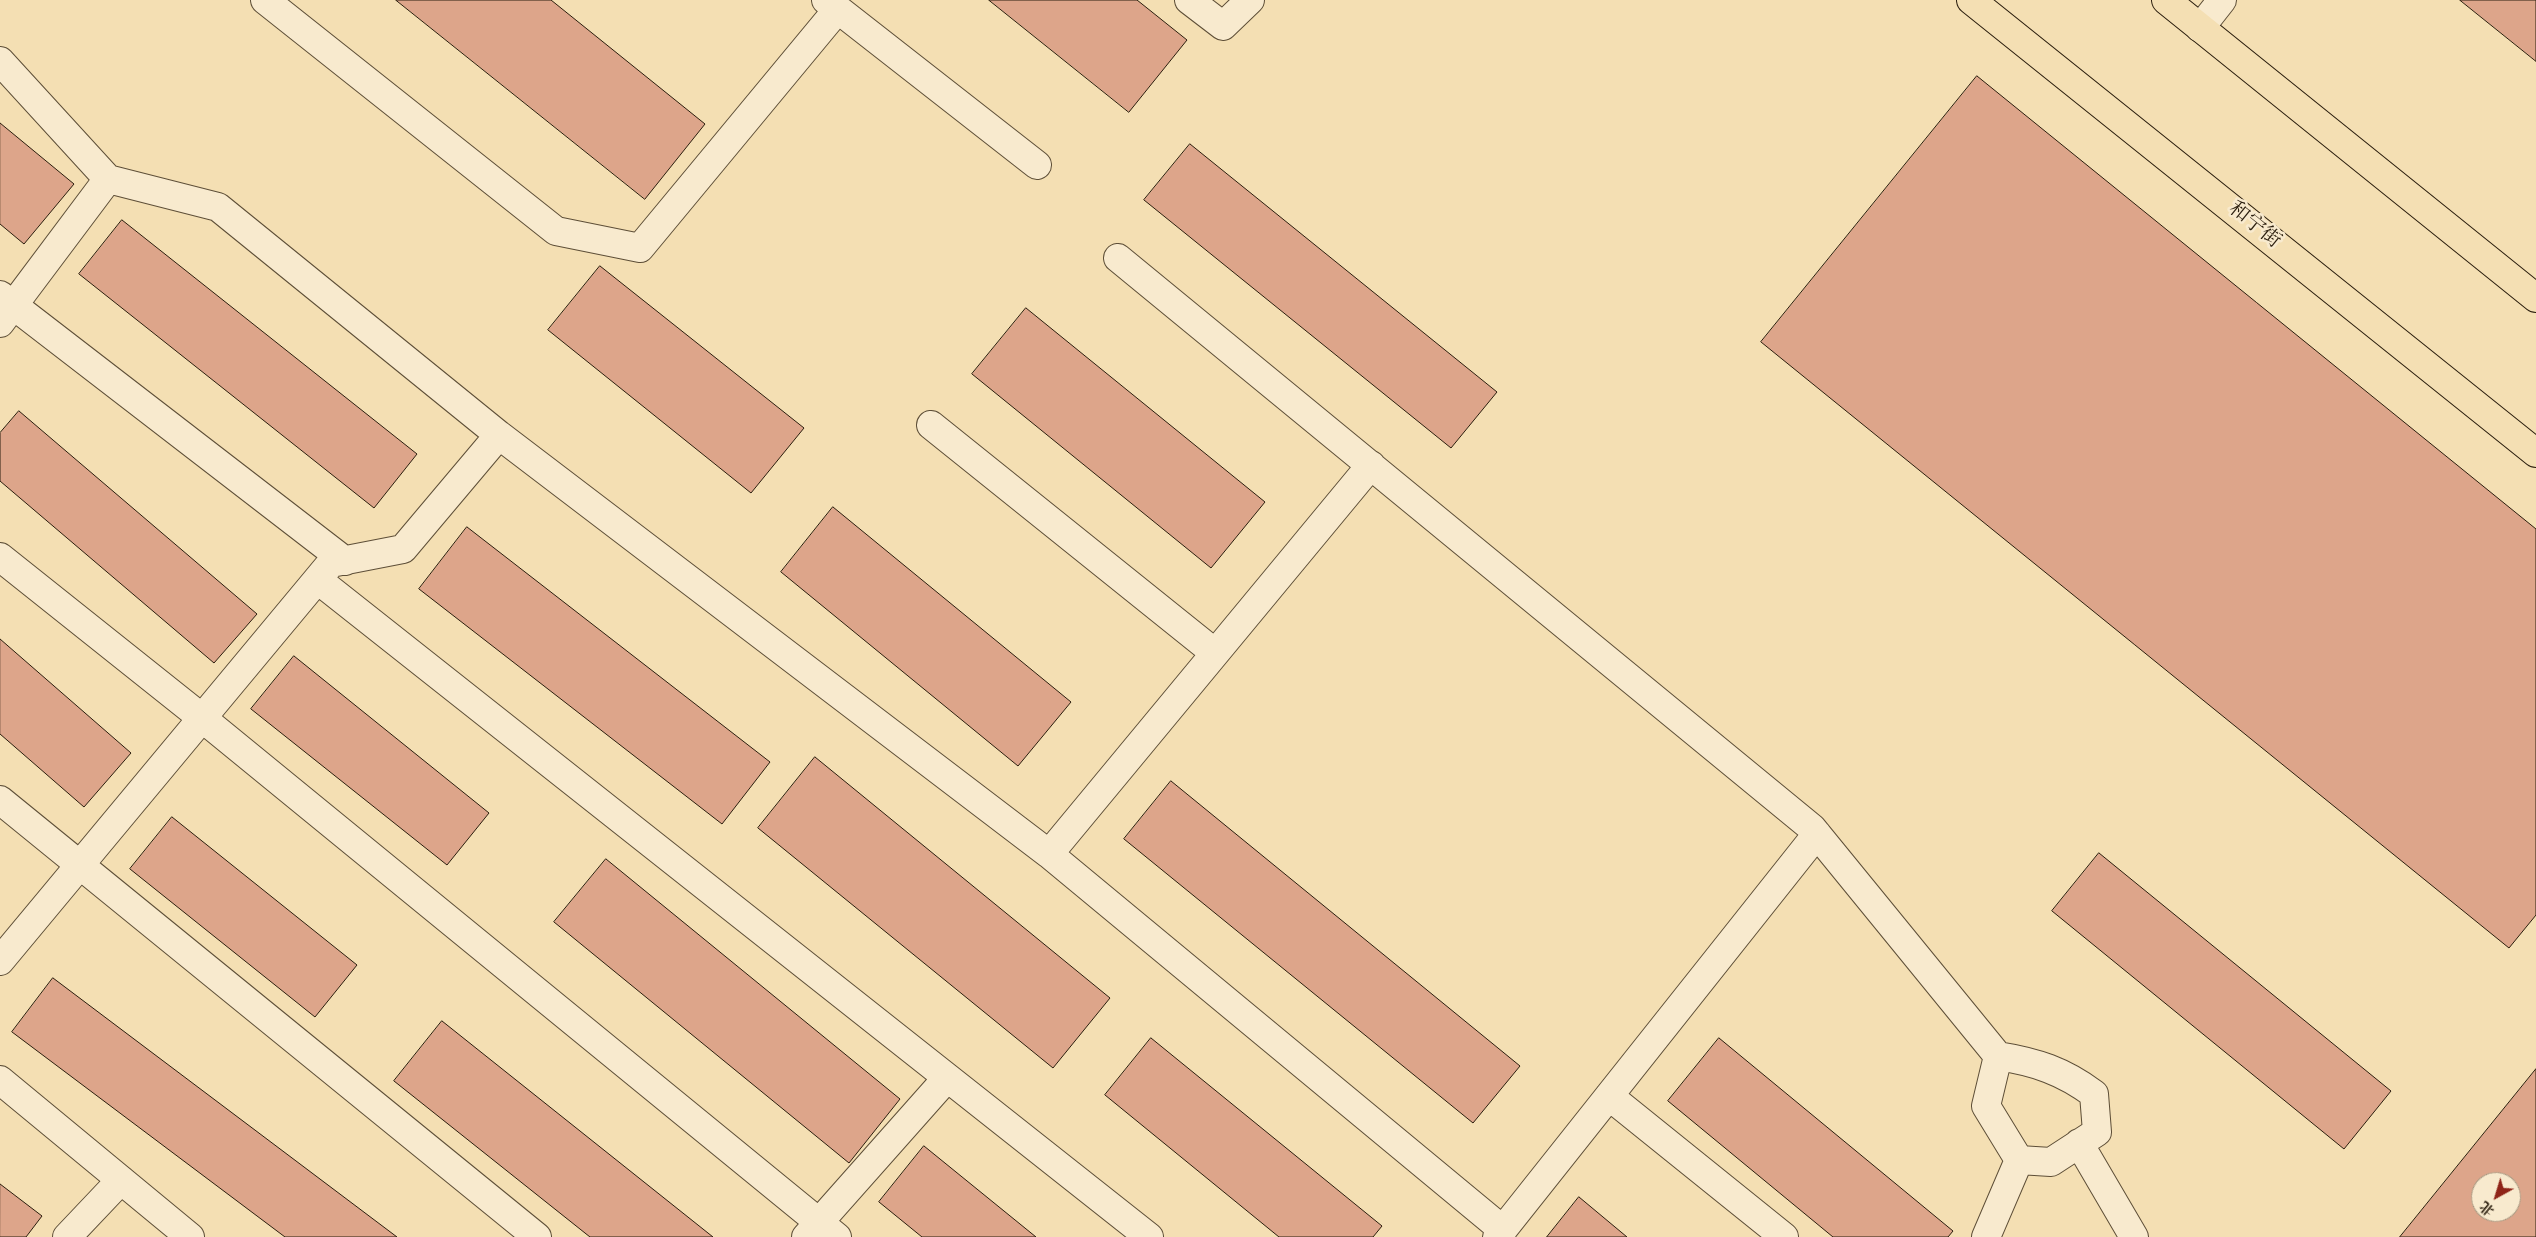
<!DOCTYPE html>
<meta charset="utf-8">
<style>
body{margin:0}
#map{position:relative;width:2536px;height:1237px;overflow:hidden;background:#f4dfb3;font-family:"IM FELL DW Pica","Noto Serif SC",serif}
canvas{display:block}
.north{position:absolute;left:2471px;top:1172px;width:50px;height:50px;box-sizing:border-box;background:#f8eace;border:1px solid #a69881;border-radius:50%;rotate:219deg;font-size:14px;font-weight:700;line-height:20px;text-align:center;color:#2b1e0e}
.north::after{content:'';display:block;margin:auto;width:18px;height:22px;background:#8f2418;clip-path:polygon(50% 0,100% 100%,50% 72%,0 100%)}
</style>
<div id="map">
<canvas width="2536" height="1237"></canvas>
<div class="north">北</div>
</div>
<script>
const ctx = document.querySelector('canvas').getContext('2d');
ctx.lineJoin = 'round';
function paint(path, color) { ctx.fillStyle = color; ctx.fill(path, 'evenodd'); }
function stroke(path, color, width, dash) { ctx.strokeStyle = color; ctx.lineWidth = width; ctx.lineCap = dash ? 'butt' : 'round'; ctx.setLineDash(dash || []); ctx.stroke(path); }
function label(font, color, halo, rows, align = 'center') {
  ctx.font = font + ' "IM FELL DW Pica","Noto Serif SC",serif'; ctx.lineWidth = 5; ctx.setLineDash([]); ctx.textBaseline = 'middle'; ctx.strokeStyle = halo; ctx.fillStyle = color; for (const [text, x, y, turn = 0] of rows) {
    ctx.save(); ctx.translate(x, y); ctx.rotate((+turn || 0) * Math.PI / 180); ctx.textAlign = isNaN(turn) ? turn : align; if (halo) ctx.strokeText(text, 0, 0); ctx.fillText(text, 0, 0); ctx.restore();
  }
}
const building = new Path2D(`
 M396,0H551L705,124L645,199Z
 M989,0H1137L1187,40L1129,112Z
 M2460,0H2536V61Z
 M1977,76L2536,529V915L2509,948L1761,342Z
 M0,123L74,184L24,244L0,224Z
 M1190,144L1497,392L1451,448L1144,200Z
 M122,220L417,454L374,508L79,274Z
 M600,266L804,428L751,493L548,330Z
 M1026,308L1265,502L1211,568L972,374Z
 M19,411L257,614L214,663L0,481V433Z
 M833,507L1071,702L1018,766L781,572Z
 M467,527L770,762L722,824L419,589Z
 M0,639L131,753L84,807L0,734Z
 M294,656L489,813L447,865L251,709Z
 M815,757L1110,998L1053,1068L758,828Z
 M1171,781L1520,1066L1473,1123L1124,839Z
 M172,817L357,965L315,1017L130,869Z
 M2099,853L2391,1091L2344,1149L2052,911Z
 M606,859L900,1099L849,1163L554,922Z
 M53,978L397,1237H285L12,1032Z
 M442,1021L713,1237H590L394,1081Z
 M1151,1038L1382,1226L1373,1237H1279L1105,1095Z
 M1719,1038L1953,1231L1948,1237H1833L1668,1101Z
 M2536,1069V1237H2400ZM2481,1182H2511V1212H2481Z
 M924,1146L1036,1237H922L879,1202Z
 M0,1184L42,1216L26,1237H0Z
 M1579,1197L1627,1237H1547Z`);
paint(building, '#dda58a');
stroke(building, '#2b1e0e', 1);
const minor = new Path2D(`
 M265,0L556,231L640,248L838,9
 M826,0L1037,165
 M1189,0L1223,26L1250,0
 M2200,28L2222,0
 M0,61L108,179L0,323
 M108,179L218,207L499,435L1049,854L1503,1230
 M1118,258L1812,828L1998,1056L1986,1106L2019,1160L1986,1237
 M0,295L345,561
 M931,425L1215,653
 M0,557L202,718L837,1237
 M318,580L1149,1237
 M0,800L537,1237
 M1049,854L1371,465
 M0,961L331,563L403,549L499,435
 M1998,1056C2036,1062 2063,1071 2094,1094L2097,1132L2051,1162L2019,1160
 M0,1080L190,1237
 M1609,1096L1784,1237
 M2079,1143L2134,1237
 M67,1237L121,1180
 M806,1237L947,1078
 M1497,1237L1817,834`);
const major = new Path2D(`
 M1971,0L2536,453
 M2166,0L2536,298`);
stroke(minor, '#5d4e37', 30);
stroke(major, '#2b1e0e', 30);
stroke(minor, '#f8eace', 28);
stroke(major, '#f4dfb3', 28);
label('20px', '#2b1e0e', '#f8eace', [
 ["和宁街",2254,226,39]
]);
</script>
